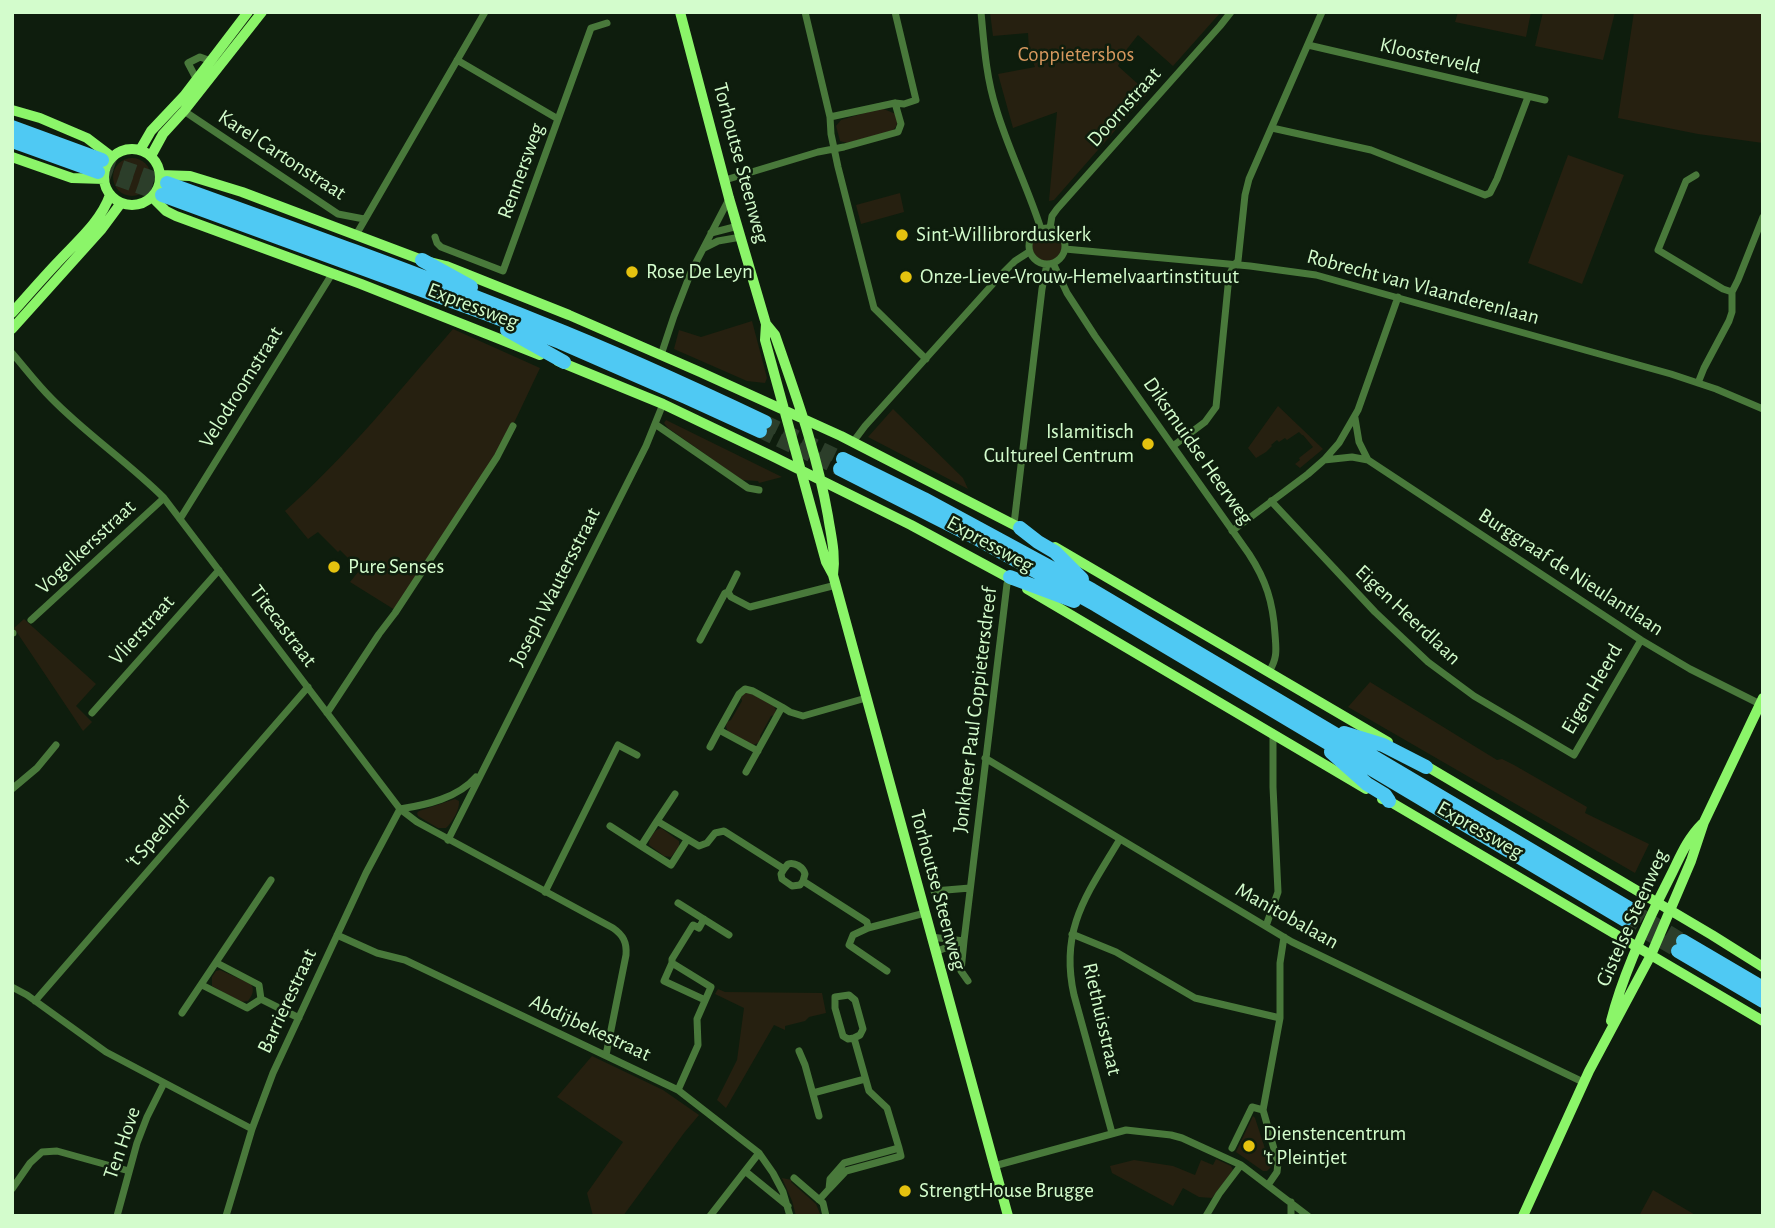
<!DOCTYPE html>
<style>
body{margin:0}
#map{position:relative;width:1775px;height:1228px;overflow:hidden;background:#0e1d0d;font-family:"Alegreya Sans",sans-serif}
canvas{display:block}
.frame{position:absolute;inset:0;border:14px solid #d3fccc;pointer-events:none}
</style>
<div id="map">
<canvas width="1775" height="1228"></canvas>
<div class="frame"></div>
</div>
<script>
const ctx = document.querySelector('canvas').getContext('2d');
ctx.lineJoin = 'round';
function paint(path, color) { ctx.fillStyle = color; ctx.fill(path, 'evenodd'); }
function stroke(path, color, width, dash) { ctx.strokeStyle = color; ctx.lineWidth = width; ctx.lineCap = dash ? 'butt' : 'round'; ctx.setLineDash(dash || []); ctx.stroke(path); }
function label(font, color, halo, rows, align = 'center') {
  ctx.font = font + ' "Alegreya Sans",sans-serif'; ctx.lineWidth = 5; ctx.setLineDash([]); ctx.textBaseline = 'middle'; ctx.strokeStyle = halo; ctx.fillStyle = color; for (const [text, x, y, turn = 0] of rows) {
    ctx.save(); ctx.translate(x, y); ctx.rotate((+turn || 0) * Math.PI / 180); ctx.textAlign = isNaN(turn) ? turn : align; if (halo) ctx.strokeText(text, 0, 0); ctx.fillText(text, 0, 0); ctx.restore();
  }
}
paint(new Path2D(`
 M990,12H1221L1173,66L1138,35L1127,49L1118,66L1148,93L1054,200L1049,201L1057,112L1013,128L998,74L1035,67L1029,51L1028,33L993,36Z
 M1458,12H1531L1526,37L1455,22Z
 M1543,12H1615L1603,60L1535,46Z
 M1634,12H1763V143L1698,134L1618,118Z
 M881,108L896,114C898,121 898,126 892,131L847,143L840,141L836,126L841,120Z
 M1568,155L1624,175L1582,284L1528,263Z
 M113 177a19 19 0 1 1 38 0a19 19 0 1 1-38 0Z
 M900,193L904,212L861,224L856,205Z
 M1032 246a15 15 0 1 1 30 0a15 15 0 1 1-30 0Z
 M752,321L767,378L765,383L747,381L674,349L679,330L701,337Z
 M453,329L540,368L513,425L494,457L395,610L350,582L359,571L348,561L349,559L340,550L338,552L318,532L308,539L285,511C347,456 399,391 453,329Z
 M1278,406L1323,449L1300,468L1295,464L1300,460L1299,458L1313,447L1303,435H1302L1299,432L1287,440L1285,438L1279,442L1277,440L1271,445L1272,446L1266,452L1256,458L1248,448Z
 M893,409L963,478L968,489L868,437Z
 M666,420L782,477L759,483L758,481L742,480L668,428L664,423Z
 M24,619L96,684L76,706L92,722L83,731L14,628Z
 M1370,682L1497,760L1502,759L1514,765L1587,807L1585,813L1649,844L1635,873L1348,707Z
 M746,692H749L774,706L776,711L775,715L771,716L760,736L761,740L758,743L753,745L728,732L726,727L727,722L731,720L742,701L741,697Z
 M455,799L459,801C460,809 452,823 446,828H438L418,816L417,813L419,811Z
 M661,828L679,841V847L671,857L664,856L649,845C649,838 654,830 661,828Z
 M220,970L251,984C255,990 252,996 248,1001L241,1002L212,986V977L216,971Z
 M718,989L725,992L822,993L826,1013L809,1017L805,1021L785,1026V1030L774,1025L726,1108L717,1100L737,1060L744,1008L715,994Z
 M592,1056L663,1090L699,1115L684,1133L623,1216H593L587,1193L623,1142L557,1097Z
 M1253,1116L1255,1118L1271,1167L1267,1171H1263L1236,1152Z
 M1216,1159L1231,1166L1233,1170L1212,1198L1199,1197L1183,1188L1173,1206L1112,1173L1110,1166L1134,1160L1173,1166L1195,1175L1201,1160L1213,1165Z
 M782,1178L792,1180L791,1182L816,1204L821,1216H796L792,1201Z
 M1653,1190L1697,1216H1639Z`), '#262010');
stroke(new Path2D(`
 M102,160L167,183
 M98,172L162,195
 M765,422L843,459
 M760,431L840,469
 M1632,910L1683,941
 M1625,920L1678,951`), '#2c3e2a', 14, [14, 7]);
stroke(new Path2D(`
 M805,12L830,117L831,134L838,167L874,308L926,359
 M981,12C984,44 986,77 996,108C1008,149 1028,188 1041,229
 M1308,45L1545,100
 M457,60L558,119
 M197,80L188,63L200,57L211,61L214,63
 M184,111L338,214L364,219
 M830,117L895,103L904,104L916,100L895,12
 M1272,128L1371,150L1485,195L1490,193L1497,179L1528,97
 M1696,175L1686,181L1658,250L1723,289L1732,292
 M725,180L818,152L844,147L898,132L901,124L895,103
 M1029 246a18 18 0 1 1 36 0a18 18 0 1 1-36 0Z
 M1050,228L1052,216L1057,209L1220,26L1231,12
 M711,233L738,226
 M356,235L485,12
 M435,237L437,243L441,247L503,271L591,28L607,23
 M704,248L718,241L741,237
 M1065,249L1250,266L1316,275L1671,374L1716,389L1763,409
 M1053,263L1067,293L1095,336L1249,554C1266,580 1273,602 1275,634C1276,649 1278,657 1269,672
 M12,353C25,368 37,384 51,398C86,434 128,462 164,498L400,809L417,822L613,928C623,935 627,942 626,955L606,1055
 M661,355L674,316L691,272L729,199
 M1698,383L1704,368L1729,321L1732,312V292L1738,280L1763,217
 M1355,418L1359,442L1368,460
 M655,424L748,488L759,490
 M853,442L865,426L1000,276L1015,261L1029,252
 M1173,446L1205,422L1216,407L1229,276L1234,265L1238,261L1245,195L1249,179L1322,12
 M1324,460L1352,457L1368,460L1641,640L1690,669L1760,704
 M1271,501L1375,612L1428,662L1474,696L1574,755L1641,640
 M180,519L332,274
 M1014,524L1042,289L1047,264
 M1232,531L1308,474L1324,460L1339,443L1358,410L1398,297
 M737,574L728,592L731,597L750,607L836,585
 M31,620L164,498
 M12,633H13
 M700,640L725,593L728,592
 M92,713L219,570
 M327,713L379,634L395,613L497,457L513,426
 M710,747L719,730
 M758,751L719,730L739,694L745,689L753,691L782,707
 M985,758L1292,942L1583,1082
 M746,772L782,707L790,712L803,716L866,698
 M12,789L37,768L56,745
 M400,809C426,805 458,798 476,777
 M657,821L675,794
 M610,826L641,846
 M448,840L646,446L663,404
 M687,840L671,865L641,846L657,821L699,846L707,843L715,833L724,831L784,869L781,874L782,879L792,886L800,885L803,881
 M784,869L788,864C795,862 803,867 805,874L803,881L867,922L868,928L853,935L849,945L887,971
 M934,891L970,888
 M545,892L618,745L637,755
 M678,903L729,935
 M1266,926L1278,892L1273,787V733
 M868,928L925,913
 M1072,934L1116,952L1195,998L1280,1018
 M337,935L377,953L405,960L678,1090L759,1153L773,1173L783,1192L790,1216
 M931,937L964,941
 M935,952L963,941
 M672,963L664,981L705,1000
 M968,981L961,971L964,941L1007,584L1010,577
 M202,985L247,1008L261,999L259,985L217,963
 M12,987L27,995L106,1052L252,1129
 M261,999L299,1018
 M35,1001L308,687
 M182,1013L271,880
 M799,1051L805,1065L819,1116
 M678,1090L698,1045L697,1019L711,987L672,963V959L693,925L699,928L704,919
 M813,1093L865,1079
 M1112,1133L1074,995C1059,928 1088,893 1120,839
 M1232,1148L1252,1107L1263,1110
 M994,1166L1126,1130L1171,1135L1182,1138L1241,1165L1308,1216
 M745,1171L788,1206
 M794,1178L823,1203L826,1216
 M1268,1185L1277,1172L1278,1163L1263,1110L1280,1018V963L1284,937
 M12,1189L30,1163L42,1152L57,1151L129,1171
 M829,1189L846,1171L901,1156L899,1148
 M819,1200L829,1189L830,1179L844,1163L899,1148L887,1108L869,1091L854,1038L860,1035L863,1029L855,1000L849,995L835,997V1008L843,1036L848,1039L854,1038
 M1291,1202V1216
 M117,1216L137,1143L147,1117L164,1083
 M226,1216L252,1129L273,1073L366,873L400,809
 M710,1216L759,1153
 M1206,1216L1219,1194L1241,1165`), '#49793b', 7);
stroke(new Path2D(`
 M680,12L729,198L766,324L765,340L826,562L833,575L1008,1216
 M12,110L40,118L87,138L112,157
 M104 177a28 28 0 1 1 56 0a28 28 0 1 1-56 0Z
 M140,150L151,131L184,96L248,12
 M151,156L163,134L184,111L262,12
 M12,157L72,178L104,179
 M160,175L190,176L242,192L422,260L446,266L569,315L700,372L841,436L1026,531
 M152,197L166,211L176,216L361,284L540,355
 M12,313C27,296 41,280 56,264C76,242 100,223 110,195
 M766,324L775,335C796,396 817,453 828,516C831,536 836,554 833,575
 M12,329L101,230L121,203
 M558,361L663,404L774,457L911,525L1013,580
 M1055,547L1388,742
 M1027,589L1366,789
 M1423,764L1712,935L1763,967
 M1382,799L1389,801L1763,1021
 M1611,1021C1623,973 1648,920 1671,875C1680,857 1687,839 1702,824
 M1523,1216L1589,1071L1651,955L1691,861L1704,822L1763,698`), '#8bf569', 10);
stroke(new Path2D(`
 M12,127L102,160
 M12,141L98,172
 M167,183C292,228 417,273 541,323C617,353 691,387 765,422
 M162,195L487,314L560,342L686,397L760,431
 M422,260L471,287
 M507,330L564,362
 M843,459L924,499L1092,590L1632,910
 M840,469L974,537L1096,605L1625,920
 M1020,528L1038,542L1055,552L1082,579
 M1010,577L1074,601
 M1344,733L1383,745L1426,767
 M1331,752L1367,784L1385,795L1389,801
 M1683,941L1763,988
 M1678,951L1763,1001`), '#4fc9f3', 14);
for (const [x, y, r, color] of [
 [902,235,7,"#e5c20f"],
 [632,272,7,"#e5c20f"],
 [906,277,7,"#e5c20f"],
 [1148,444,7,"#e5c20f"],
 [334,567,7,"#e5c20f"],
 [1249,1146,7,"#e5c20f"],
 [905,1191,7,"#e5c20f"]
]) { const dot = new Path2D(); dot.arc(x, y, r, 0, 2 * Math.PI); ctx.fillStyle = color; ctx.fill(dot); stroke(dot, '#0e1d0d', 2.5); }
label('21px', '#d6985e', '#0e1d0d', [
 ["Coppietersbos",1076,55]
]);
label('21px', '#d3fccc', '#0e1d0d', [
 ["Kloosterveld",1430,56,13],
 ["Doornstraat",1124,107,-48],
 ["Karel Cartonstraat",282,155,33],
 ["Torhoutse Steenweg",741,163,75],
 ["Rennersweg",521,171,-70],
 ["Robrecht van Vlaanderenlaan",1423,287,15],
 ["Expressweg",473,306,21],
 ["Velodroomstraat",241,387,-58],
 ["Diksmuidse Heerweg",1198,451,55],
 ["Expressweg",990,544,29],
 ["Vogelkersstraat",86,547,-43],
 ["Burggraaf de Nieulantlaan",1571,572,33],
 ["Joseph Wautersstraat",555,587,-63],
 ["Eigen Heerdlaan",1408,615,43],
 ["Titecastraat",283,626,53],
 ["Vlierstraat",142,630,-48],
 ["Eigen Heerd",1592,689,-60],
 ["Jonkheer Paul Coppietersdreef",975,710,-83],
 ["Expressweg",1480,830,30],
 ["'t Speelhof",158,833,-49],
 ["Torhoutse Steenweg",938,890,75],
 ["Manitobalaan",1287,916,29],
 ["Gistelse Steenweg",1632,918,-66],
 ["Barrierestraat",287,1001,-65],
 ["Riethuisstraat",1102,1019,77],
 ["Abdijbekestraat",590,1028,25],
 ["Ten Hove",122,1143,-71]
]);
label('21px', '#d3fccc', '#0e1d0d', [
 ["Sint-Willibrorduskerk",916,235],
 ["Rose De Leyn",646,272],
 ["Onze-Lieve-Vrouw-Hemelvaartinstituut",920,277],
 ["Islamitisch",1134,432,"right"],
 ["Cultureel Centrum",1134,456,"right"],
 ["Pure Senses",348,567],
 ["Dienstencentrum",1263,1134],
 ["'t Pleintjet",1263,1158],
 ["StrengtHouse Brugge",919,1191]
], 'left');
</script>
